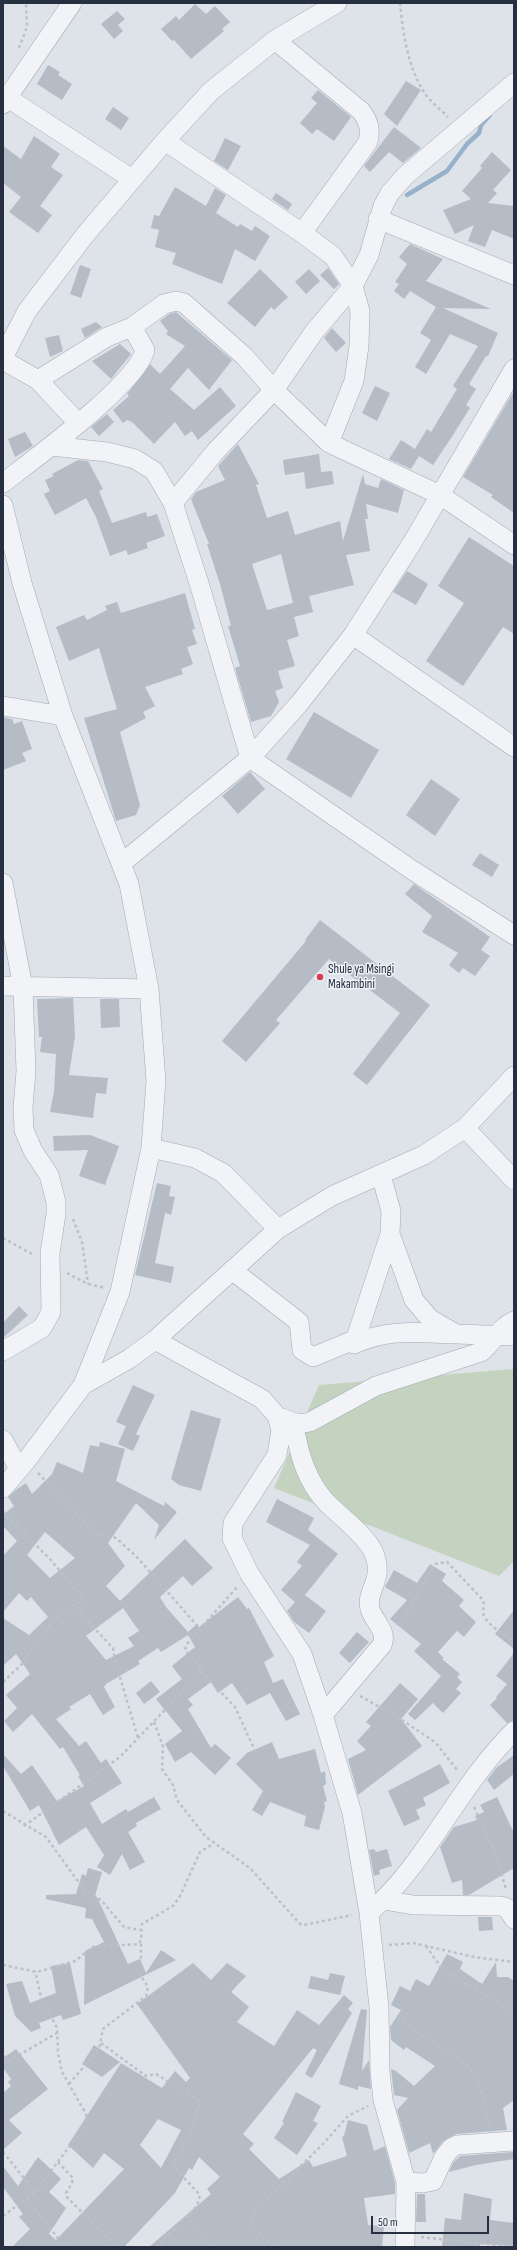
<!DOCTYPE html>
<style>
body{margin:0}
#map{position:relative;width:517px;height:2250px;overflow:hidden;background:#dee2e9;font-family:"Sofia Sans Condensed",sans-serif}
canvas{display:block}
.frame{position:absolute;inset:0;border:4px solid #263041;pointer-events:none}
.scale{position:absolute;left:371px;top:2216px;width:118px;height:18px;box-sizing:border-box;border:2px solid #263041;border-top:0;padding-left:5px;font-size:12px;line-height:14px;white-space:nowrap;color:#263041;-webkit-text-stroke:3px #eef1f6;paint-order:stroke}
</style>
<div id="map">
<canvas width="517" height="2250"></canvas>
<div class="frame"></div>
<div class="scale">50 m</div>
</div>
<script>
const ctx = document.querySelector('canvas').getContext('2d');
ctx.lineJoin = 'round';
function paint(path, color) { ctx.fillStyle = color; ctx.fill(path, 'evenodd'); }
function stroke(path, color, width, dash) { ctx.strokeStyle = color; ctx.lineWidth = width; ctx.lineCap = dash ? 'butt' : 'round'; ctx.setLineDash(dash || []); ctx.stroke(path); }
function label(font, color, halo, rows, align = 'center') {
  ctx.font = font + ' "Sofia Sans Condensed",sans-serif'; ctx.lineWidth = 3; ctx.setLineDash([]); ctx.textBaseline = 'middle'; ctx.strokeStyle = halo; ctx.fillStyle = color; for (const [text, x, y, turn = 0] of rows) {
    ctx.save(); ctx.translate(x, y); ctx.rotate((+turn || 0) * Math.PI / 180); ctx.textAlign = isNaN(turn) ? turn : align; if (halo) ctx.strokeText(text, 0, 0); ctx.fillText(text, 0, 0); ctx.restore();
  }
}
paint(new Path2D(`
 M514,1369V1561L499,1576L274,1488L319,1385Z`), '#c4d3bf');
stroke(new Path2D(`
 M407,195L447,171L467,144L479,133L481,125L490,115`), '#97b1cb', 4.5);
paint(new Path2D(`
 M195,4L206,14L215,6L230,22L222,29L224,31L191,59L174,40L172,41L161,29L176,16L179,20Z
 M117,11L125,19L118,25L123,31L114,39L101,24Z
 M48,65L60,72L58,75L72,84L62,100L37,84Z
 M406,81L421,90L397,126L384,114Z
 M318,90L351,117L334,141L317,129L312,134L300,123L317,103L311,98Z
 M113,107L129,118L121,130L105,119Z
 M394,127L421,148L403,163L389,152L370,172L364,166Z
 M34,136L60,154L51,167L63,175L40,206L52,215L38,233L9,212L21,197L3,183V146L21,159Z
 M225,138L241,146L228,170L214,161Z
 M492,152L511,170L493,190L497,193L488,203L514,206V239L492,230L485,247L468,241L474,225L455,234L443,210L471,199L462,191L482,168L480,166Z
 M175,187L206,206L215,188L226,195L216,213L238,227L240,224L252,231L255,226L270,236L255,261L235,249L222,284L172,264L176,253L155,247L159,230L151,228L154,215L159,216Z
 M276,193L292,204L288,210L272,199Z
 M410,244L443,259L426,281L491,309L443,308L498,333L488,356H486L469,384L476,389L466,405L470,408L451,438L433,465L419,456L411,469L389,459L401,440L415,449L427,429L431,432L457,389L453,386L478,346L450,334L426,374L415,367L431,340L420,333L436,307L410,291L404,299L394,291L399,284L395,282L407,264L399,257Z
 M80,265L91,269L81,298L70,294Z
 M328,268L339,284L334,289L320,275Z
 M260,269L288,297L274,310L271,307L255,327L227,303Z
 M309,269L320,281L306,294L295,282Z
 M176,312L232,360L209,390L188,368L170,389L194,410L220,387L236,406L198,440L192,431L185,436L175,422L154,444L132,422L127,420L123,423L113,410L129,396L127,394L150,364L160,374L185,346L166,334L168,331L160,321L169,314Z
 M96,322L102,327L85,338L81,329Z
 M332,328L346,343L336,352L324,338Z
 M59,335L63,351L50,357L45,338Z
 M120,344L131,354L111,379L92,361Z
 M375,386L390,393L377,421L362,413Z
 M514,391V513L491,497L493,495L463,477Z
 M107,414L114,422L99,436L91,427Z
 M25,432L33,446L15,457L8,439Z
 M238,444L259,484L256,485L267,518L288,511L295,535L340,521L343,541L363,474L365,484L378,488L381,479L404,490L398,513L366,504L368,519H365L370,551L346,555L354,585L309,596L313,612L294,617L299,636L287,640L295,666L278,671L283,688L275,691L279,702L271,716L251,722L235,668L240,666L228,626H231L220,584L207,544H209L191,499L196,492L225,480L218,466ZM281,554L293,603L267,610L252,564Z
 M319,454L321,472L332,471L334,484L306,489L304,472L285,475L283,460Z
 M78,460L88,461L103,489L99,491L112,523L146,512L147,517L157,514L165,536L146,543L148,548L128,555L126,550L110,556L96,517L86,498L55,515L44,494L50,491L45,480L54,476L52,474Z
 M469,537L514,566V634L503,627L463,686L426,661L464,603L438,586Z
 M407,571L428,584L416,605L393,592Z
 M185,593L195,629L192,630L197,644L187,647L193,664L181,669L183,674L145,687L155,706L143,712L146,718L120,732L140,805L136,815L116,821L84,718L117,709L108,679L99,648L69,661L56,627L84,615L87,620L107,610L105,606L117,602L121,613Z
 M314,712L379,750L351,798L286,759Z
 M3,717L12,719L14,724L22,721L32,749L22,753L26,761L3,770Z
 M250,772L265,789L238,814L222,796Z
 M431,779L460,799L435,836L406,815Z
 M480,853L499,865L492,877L472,865Z
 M414,884L490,937L481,950L490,956L475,976L463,968L459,973L449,965L458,953L422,932L432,916L405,894Z
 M320,920L430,1005L367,1085L353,1074L400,1013L329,959L276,1020L280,1023L246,1062L222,1041L306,941L305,940Z
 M73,998L75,1036L69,1075L108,1078L106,1094L96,1093L93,1118L50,1112L54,1092L56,1054L40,1052L42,1037H39L37,999Z
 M100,999H119L120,1027L101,1028Z
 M90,1135L119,1146L105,1185L79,1176L88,1150L54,1151L53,1136Z
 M157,1183L171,1186L169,1196L175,1197L171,1215L165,1213L155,1263L174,1267L171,1283L135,1275Z
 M19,1306L28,1315L3,1338V1323Z
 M133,1385L155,1395L136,1434L140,1436L133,1451L118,1444L126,1426L116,1422Z
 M191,1410L221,1419L201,1491L179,1485L171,1479Z
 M100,1442L125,1449L116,1481L164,1506L165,1502L177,1512L154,1540L159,1525L136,1503L108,1543L125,1566L106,1586L120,1601L185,1539L213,1568L192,1586L183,1576L160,1597L166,1607L188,1632L197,1624L199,1627L238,1597L247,1609L249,1608L274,1656L264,1662L273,1683L283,1679L300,1714L286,1721L270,1693L247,1705L232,1683L218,1693L211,1682L188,1699L193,1705L188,1709L211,1748L215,1744L231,1758L215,1775L191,1752L175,1762L165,1744L182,1731L156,1699L182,1679L172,1666L195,1647L188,1635L161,1652L158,1648L138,1661L140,1664L106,1684L104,1687L115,1707L103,1715L90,1694L69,1707L71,1709L56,1719L79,1746L86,1741L101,1763L106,1759L122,1783L90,1803L102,1824L126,1809L128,1812L154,1797L161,1809L136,1823L137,1826L128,1832L145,1862L130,1870L122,1854L110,1875L97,1867L104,1855L86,1827L59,1845L39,1805L30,1811L3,1766V1754L21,1774L32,1765L57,1801L84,1786L78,1776L80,1775L63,1747L60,1749L32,1714L13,1732L4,1721L17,1708L6,1695L30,1674L16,1654L3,1666V1618L29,1635L48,1617L31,1597L27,1601L19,1593L3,1612V1556L17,1541L3,1526V1515L14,1506L8,1497L17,1489L26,1483L32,1494L52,1474L57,1462L83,1473L90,1445L99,1447ZM45,1532L75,1558L50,1578L27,1555ZM123,1608L139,1631L128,1638L134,1646L106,1660L86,1636Z
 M277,1499L314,1518L308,1530L338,1554L305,1595L326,1611L309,1633L294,1622L287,1611L295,1602L281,1590L302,1566L297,1562L310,1545L266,1522Z
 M430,1564L446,1574L442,1581L464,1600L459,1606L476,1622L464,1637L457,1631L438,1652L444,1658L442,1659L460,1674L457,1677L462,1682L456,1689L461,1693L443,1713L433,1703L415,1720L408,1714L441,1676L414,1651L421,1644L390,1619L407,1600L385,1587L394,1570L417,1583Z
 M514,1610V1649L495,1634Z
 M357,1632L369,1642L350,1663L339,1653Z
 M514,1653V1720L507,1723L490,1705L497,1698L496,1697L507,1684L496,1676Z
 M151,1681L160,1692L144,1704L136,1693Z
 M400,1683L418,1699L401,1719L422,1746L358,1795L348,1759L366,1750L357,1741L371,1726L366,1722Z
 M272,1742L279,1759L315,1749L321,1773L325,1771L326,1784L323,1786L327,1801L324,1802L325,1807L319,1830L304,1826L306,1816L270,1802L262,1816L252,1810L263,1791L236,1764L247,1753Z
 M514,1755V1774L494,1790L487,1780L496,1768Z
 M440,1764L450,1783L423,1798L426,1805L416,1810L420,1819L404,1826L388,1791Z
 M497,1797L514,1833V1868L469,1895H463L462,1880L452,1883L440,1847L454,1827L477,1820L475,1816L484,1812L480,1805Z
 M374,1849L376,1852L387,1849L392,1866L379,1870L380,1874L374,1876L369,1850Z
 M88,1868L102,1872L95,1896L97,1897L128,1964L140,1959L146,1973L161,1950L176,1960L84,2005L85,1951L104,1942L92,1919L85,1918L86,1908L46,1899V1895L76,1894L82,1874L86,1876Z
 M478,1917H492L493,1930L479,1931Z
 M447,1954L463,1962L460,1969L482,1984L496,1962L497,1977H508L514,1981V2100L503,2108L507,2130L456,2134L443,2141L433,2154L430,2143L409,2153L397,2110L408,2098L394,2095L391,2069L396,2071L414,2086L435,2066L406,2047L404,2050L391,2040L390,2027L401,2010L391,2005L400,1986L410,1991L416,1979L429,1986Z
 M70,1963L81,2014L63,2020L61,2015L39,2023L41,2028L31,2032L15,2016L6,1984L22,1981L30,2003L56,1993L51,1966Z
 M193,1963L211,1980L227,1963L246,1976L231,1992L249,2007L237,2022L274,2046L297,2010L319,2025L344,1995L353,2003L348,2009L352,2013L312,2078L305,2074L317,2050L313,2048L243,2134L254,2144L249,2149L279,2179L309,2160L313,2167L347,2156L342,2137L344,2136L348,2120L367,2125L374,2151L385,2146L395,2183V2194L364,2198L368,2225L384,2226L382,2247H149L211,2194L207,2189L220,2177L199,2157L192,2170L189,2168L175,2193L124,2247H12L30,2229L19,2217L23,2214L3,2187V2166L18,2186L38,2157L61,2179L49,2192L66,2208L49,2234L56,2240L124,2169L104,2153L93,2168L68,2145L121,2063L162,2088L175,2071L186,2082L190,2078L137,2004ZM158,2119L181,2130L161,2168L140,2145Z
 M330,1973L345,1976L340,1995L308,1988L311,1976L328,1980Z
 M361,2009L367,2010L362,2071L369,2060L371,2089L358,2086V2090L339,2084Z
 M94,2045L120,2062L102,2077L82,2064Z
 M16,2049L48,2089L9,2120L22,2133L3,2150V2093L11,2086L8,2082L11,2079L3,2068V2058Z
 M296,2092L321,2106L313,2121L318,2123L297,2155L274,2138L284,2123L282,2122Z
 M513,2152L514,2159L476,2165L449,2172L453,2163L460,2156Z
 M464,2193L492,2199L490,2220L514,2223V2246L480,2244V2247H442L445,2218L461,2220Z
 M417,2194H425L426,2222H416Z`), '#b5bcc6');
const minor = new Path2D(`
 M275,40L361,111C369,122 371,129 368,142L302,233
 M8,98L132,179
 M3,104L72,3
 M165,141L302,233L333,256L353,286L360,311L359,346L354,381L329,443
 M378,219L514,275
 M3,358L27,311L85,235L165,141L211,91L275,40L337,3
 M3,360L38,380L78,423
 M38,380L107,337L132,327L164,304L176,301L184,303L244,356L274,390L329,443L440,495L514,545
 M51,446L107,452L135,459L154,471L173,503L199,583L250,758L412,870L514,935
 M3,483C34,459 138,383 145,350L132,327
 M173,503L215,452L274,390L314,332L353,286L369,255L383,206L390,193L405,176L514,83
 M3,505L22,583L63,716L129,884L149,989L156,1081L151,1148L120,1292L83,1385L26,1461L3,1488
 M353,635L514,747
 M3,706L63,716
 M122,863L250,758L298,705L353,635L412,543L514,369
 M3,883L23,987L26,1071L23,1108L24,1130L33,1151L49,1175L56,1202V1214L50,1253L51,1312L42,1328L3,1351
 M3,986L149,989
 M465,1128L514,1180
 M151,1148L195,1158L223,1173L278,1229
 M390,1234L414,1300L430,1319L456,1334L514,1336
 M232,1270L299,1322L302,1350L313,1357L354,1340V1344C391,1328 418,1333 456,1334
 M155,1340L262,1399L277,1416L281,1430L277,1455L233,1523L232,1538L249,1573L302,1654L323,1715L352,1813L369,1913L379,2007L380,2072L383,2100L406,2182L405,2247
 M354,1344L390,1234L391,1211L381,1175
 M83,1385L129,1359L155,1340L278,1229L332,1196L424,1155L465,1128L514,1076
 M282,1418L298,1424L310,1422L376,1386L481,1352C494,1342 498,1328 514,1321
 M293,1422C299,1452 305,1480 327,1503C340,1516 365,1535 373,1551C386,1580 365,1590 370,1609C374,1622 388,1631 382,1645L323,1715
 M3,1440L19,1469
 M384,1900L413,1905L501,1906L507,1908L514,1919
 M369,1913C427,1863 459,1785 514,1731
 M406,2182L423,2183L433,2181L444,2157L451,2148L457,2145L514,2141`);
stroke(minor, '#a3a9b3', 20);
stroke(new Path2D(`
 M400,3C403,34 408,69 426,95C432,103 441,110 448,117
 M19,48L27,27L26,3
 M73,1219L82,1242L88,1284
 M3,1238L32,1254
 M67,1273L88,1284L105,1288
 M38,1473L96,1534L116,1538L136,1556L200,1629
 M3,1512L49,1558L81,1596L79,1612L113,1648L115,1660L138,1738
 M397,1625L404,1618L435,1564L447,1562L483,1600C485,1606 482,1611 484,1616C489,1626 505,1635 514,1642
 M201,1671L235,1707L257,1755
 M3,1682L21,1665L54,1619L81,1600
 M360,1696L399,1718L435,1742L458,1771
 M154,1722L163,1746L162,1769L173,1785L177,1800L206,1837L250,1868L300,1924L304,1925L352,1915
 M474,1807L494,1850L506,1889
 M3,1811L46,1837L85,1891L101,1900L124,1927L140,1930
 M24,1826L120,1757L200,1673L201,1668L185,1650L186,1645L238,1586
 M389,1945L413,1943L474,1957L514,1962
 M426,1946L442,1969L514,2012
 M3,1965L37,1972L75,1961L93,1947L139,1944L141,1940L142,1924L173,1906L180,1896L200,1852L213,1844
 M397,2018L467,2065L478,2080L490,2126
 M101,2043L146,2076L156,2074L197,2100L200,2103L189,2136L173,2166L200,2195L197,2206L156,2247
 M3,2055L6,2062
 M3,2064L57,2033
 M69,2084L99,2049L103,2029L146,1996L148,1987L137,1970L141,1957V1941
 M3,2152L35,2192
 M58,2162L73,2178L72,2183L66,2193L67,2197L116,2247
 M27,2199L65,2247
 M3,2216L35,2192L82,2130L86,2121V2114L62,2072L58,2053L57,2028L41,1997L35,1971
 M187,2216L210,2247
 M421,2237L514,2247
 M273,2247C265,2238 247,2225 254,2212L322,2145L348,2116L368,2106`), '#bcc0c8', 2.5, [3, 3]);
stroke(minor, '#f1f3f7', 19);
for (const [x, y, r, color] of [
 [320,977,4,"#d63b54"]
]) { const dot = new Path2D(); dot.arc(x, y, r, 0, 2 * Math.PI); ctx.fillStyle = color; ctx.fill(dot); stroke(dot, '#eef1f6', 1.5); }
label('13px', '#263041', '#eef1f6', [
 ["Shule ya Msingi",328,970],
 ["Makambini",328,985]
], 'left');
</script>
